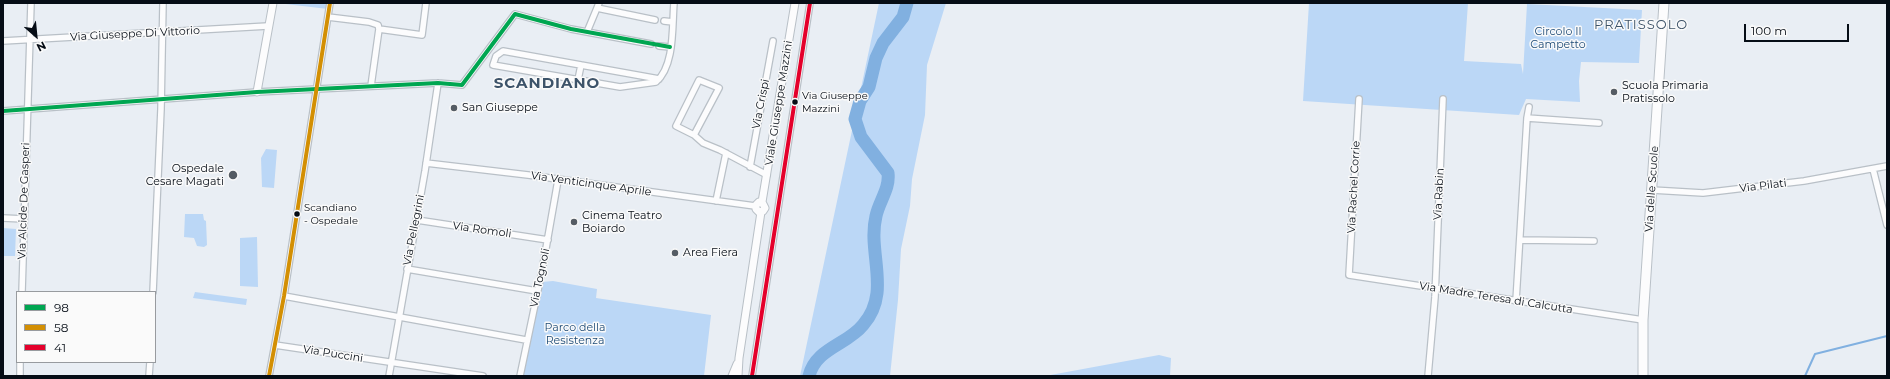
<!DOCTYPE html>
<style>
body{margin:0}
#map{position:relative;width:1890px;height:379px;overflow:hidden;background:#e9eef4;font-family:Montserrat,sans-serif}
canvas{display:block}
.frame{position:absolute;inset:0;border:4px solid #060d16;pointer-events:none}
.legend{position:absolute;left:16px;top:291px;width:140px;height:72px;box-sizing:border-box;background:#fafafa;border:1px solid #989b9f;margin:0;padding:5px 7px;list-style:none;font-size:12px;color:#060d16}
.legend li{display:flex;align-items:center;gap:8px;height:20px}
.legend b{width:20px;border:1px solid #989b9f}
.north{position:absolute;left:16px;top:16px;width:40px;height:40px;-webkit-text-stroke:3px #fafafa;paint-order:stroke;rotate:153deg;font-size:11px;font-weight:700;line-height:16px;text-align:center;color:#060d16}
.north::after{content:'';display:block;margin:auto;width:14px;height:18px;background:#060d16;clip-path:polygon(50% 0,100% 100%,50% 72%,0 100%)}
.scale{position:absolute;left:1744px;top:24px;width:105px;height:18px;box-sizing:border-box;border:2px solid #060d16;border-top:0;padding-left:5px;font-size:12px;line-height:14px;white-space:nowrap;color:#060d16;-webkit-text-stroke:3px #fafafa;paint-order:stroke}
</style>
<div id="map">
<canvas width="1890" height="379"></canvas>
<div class="frame"></div>
<ul class="legend">
<li><b style="height:5px;background:#00a651"></b>98</li>
<li><b style="height:5px;background:#d38f03"></b>58</li>
<li><b style="height:5px;background:#e4002b"></b>41</li>
</ul>
<div class="north">N</div>
<div class="scale">100 m</div>
</div>
<script>
const ctx = document.querySelector('canvas').getContext('2d');
ctx.lineJoin = 'round';
function paint(path, color) { ctx.fillStyle = color; ctx.fill(path, 'evenodd'); }
function stroke(path, color, width, dash) { ctx.strokeStyle = color; ctx.lineWidth = width; ctx.lineCap = dash ? 'butt' : 'round'; ctx.setLineDash(dash || []); ctx.stroke(path); }
function label(font, color, halo, rows, align = 'center') {
  ctx.font = font + ' Montserrat,sans-serif'; ctx.lineWidth = 3; ctx.setLineDash([]); ctx.textBaseline = 'middle'; ctx.strokeStyle = halo; ctx.fillStyle = color; for (const [text, x, y, turn = 0] of rows) {
    ctx.save(); ctx.translate(x, y); ctx.rotate((+turn || 0) * Math.PI / 180); ctx.textAlign = isNaN(turn) ? turn : align; if (halo) ctx.strokeText(text, 0, 0); ctx.fillText(text, 0, 0); ctx.restore();
  }
}
paint(new Path2D(`
 M277,3H329L328,9Z
 M879,3H946L927,65L925,115L912,179L910,206L901,249L898,300L890,376H800Z
 M1309,3H1468L1464,61L1521,64L1523,74L1527,4L1642,10L1639,63L1581,62L1579,81L1580,102L1526,99L1519,115L1303,101Z
 M266,149L277,150L274,188L262,187L261,158Z
 M185,214H203L204,220L206,221L207,245L204,247L197,246L194,238L184,237Z
 M3,228L16,229L15,256H3Z
 M257,237L258,287L240,286V238Z
 M553,281L597,289L596,298L711,315L704,376H523L542,282Z
 M195,292L247,299L246,305L193,298Z
 M1159,355L1171,358L1170,376H1045Z`), '#bbd7f6');
stroke(new Path2D(`
 M1805,376L1815,354L1887,336`), '#81b0e0', 2);
stroke(new Path2D(`
 M809,376C816,348 847,345 863,325C892,292 867,253 876,216C879,201 890,189 888,173L861,137L855,119L860,101L869,87L876,58L883,43L903,17L907,3`), '#81b0e0', 13);
const minor = new Path2D(`
 M599,3L597,8L655,20
 M328,17L369,22L378,25L379,29L371,86
 M664,21L673,22
 M379,29L422,35L426,3
 M587,32L597,8
 M3,41L268,26
 M659,46L670,47
 M659,79L503,51L496,56L493,65L620,87L656,82C675,66 672,26 674,3
 M578,80L581,65
 M1359,99L1349,275L1643,320
 M3,111L257,92L438,83L462,85L515,14L571,29L651,44
 M1527,118L1529,107
 M694,135L719,88L699,80L676,126L694,135L703,143L720,150L767,175
 M426,163L528,175L755,206
 M750,167L773,41
 M1873,169L1887,225
 M1652,190L1703,193L1804,181L1887,166
 M716,201L726,153
 M3,218L24,219
 M417,220L548,240
 M1520,240L1594,241
 M407,269L537,291
 M22,292L31,3
 M153,292L161,109L163,3
 M284,296L526,340
 M1516,301L1527,118L1599,123
 M275,345L483,376
 M20,376V362
 M149,376L150,362
 M269,376L284,296L330,3
 M389,376L425,171L438,83
 M520,376L542,271L558,180
 M752,376L810,3
 M1428,376L1435,297L1443,99`);
const tertiary = new Path2D(`
 M257,92L273,3
 M762,202H759L756,205V209L759,212L763,211L765,208L762,202L795,3
 M732,376L737,364
 M738,376L739,358L761,212`);
const primary = new Path2D(`
 M1643,376V320L1664,3`);
stroke(minor, '#b9c0c7', 8);
stroke(tertiary, '#b9c0c7', 9);
stroke(primary, '#b9c0c7', 11);
stroke(minor, '#fcfcfd', 5.5);
stroke(tertiary, '#fcfcfd', 7);
stroke(primary, '#fcfcfd', 9);
stroke(new Path2D(`
 M3,111L257,92L438,83L462,85L515,14L571,29L670,47`), '#00a651', 4);
stroke(new Path2D(`
 M269,376L284,296L330,3`), '#d38f03', 4);
stroke(new Path2D(`
 M752,376L810,3`), '#e4002b', 4);
for (const [x, y, r, color] of [
 [1614,92,4,"#555c64"],
 [795,102,3.5,"#060d16"],
 [454,108,4,"#555c64"],
 [233,175,5,"#555c64"],
 [297,214,3.5,"#060d16"],
 [574,222,4,"#555c64"],
 [675,253,4,"#555c64"]
]) { const dot = new Path2D(); dot.arc(x, y, r, 0, 2 * Math.PI); ctx.fillStyle = color; ctx.fill(dot); stroke(dot, '#fafafa', 1.5); }
label('10px', '#060d16', '#fafafa', [
 ["Via Giuseppe",802,96],
 ["Mazzini",802,109],
 ["Scandiano",304,208],
 ["- Ospedale",304,221]
], 'left');
label('11px', '#1c4a76', '#fafafa', [
 ["Circolo Il",1558,32],
 ["Campetto",1558,45],
 ["Parco della",575,328],
 ["Resistenza",575,341]
]);
label('11px', '#060d16', '#fafafa', [
 ["Via Giuseppe Di Vittorio",135,34,-3],
 ["Viale Giuseppe Mazzini",779,103,-81],
 ["Via Crispi",761,104,-79],
 ["Via Venticinque Aprile",591,184,8],
 ["Via Pilati",1763,186,-7],
 ["Via Rachel Corrie",1354,187,-87],
 ["Via delle Scuole",1652,189,-86],
 ["Via Rabin",1439,194,-87],
 ["Via Alcide De Gasperi",24,201,-88],
 ["Via Pellegrini",414,230,-79],
 ["Via Romoli",482,230,8],
 ["Via Tognoli",540,278,-78],
 ["Via Madre Teresa di Calcutta",1496,298,9],
 ["Via Puccini",333,354,9]
]);
label('11px', '#060d16', '#fafafa', [
 ["Scuola Primaria",1622,86],
 ["Pratissolo",1622,99],
 ["San Giuseppe",462,108],
 ["Ospedale",224,169,"right"],
 ["Cesare Magati",224,182,"right"],
 ["Cinema Teatro",582,216],
 ["Boiardo",582,229],
 ["Area Fiera",683,253]
], 'left');
ctx.letterSpacing = '1px';
label('13px', '#3d5369', '#fafafa', [
 ["PRATISSOLO",1641,25]
]);
ctx.letterSpacing = '0px';
ctx.letterSpacing = '1px';
label('bold 15px', '#3d5369', '#fafafa', [
 ["SCANDIANO",547,84]
]);
ctx.letterSpacing = '0px';
</script>
